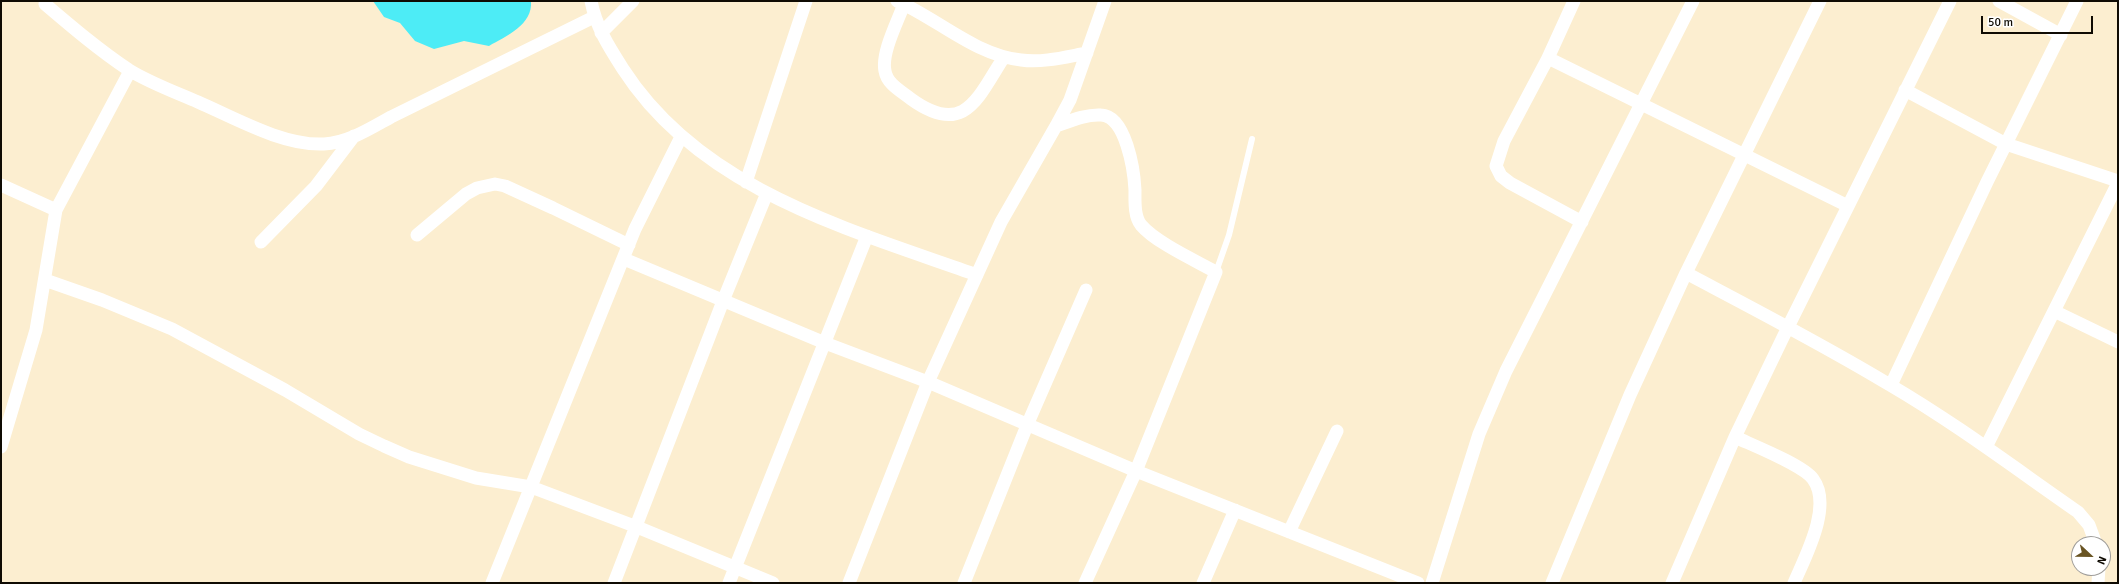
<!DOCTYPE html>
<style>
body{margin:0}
#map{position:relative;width:2119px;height:584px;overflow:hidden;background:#fceed0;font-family:Signika,sans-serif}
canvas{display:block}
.frame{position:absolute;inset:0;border:2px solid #0f0b03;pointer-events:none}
.north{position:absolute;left:2071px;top:536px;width:40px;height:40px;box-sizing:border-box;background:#fff;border:1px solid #9f9d9a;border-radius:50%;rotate:112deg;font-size:11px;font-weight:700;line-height:16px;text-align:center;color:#0f0b03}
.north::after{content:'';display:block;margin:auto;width:14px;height:18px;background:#695423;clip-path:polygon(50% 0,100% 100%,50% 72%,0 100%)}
.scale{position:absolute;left:1981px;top:16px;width:112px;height:18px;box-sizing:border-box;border:2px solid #0f0b03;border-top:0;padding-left:5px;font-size:12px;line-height:14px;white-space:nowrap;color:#0f0b03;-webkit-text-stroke:3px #fff;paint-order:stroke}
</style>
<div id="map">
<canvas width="2119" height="584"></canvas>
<div class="frame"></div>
<div class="north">N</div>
<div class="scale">50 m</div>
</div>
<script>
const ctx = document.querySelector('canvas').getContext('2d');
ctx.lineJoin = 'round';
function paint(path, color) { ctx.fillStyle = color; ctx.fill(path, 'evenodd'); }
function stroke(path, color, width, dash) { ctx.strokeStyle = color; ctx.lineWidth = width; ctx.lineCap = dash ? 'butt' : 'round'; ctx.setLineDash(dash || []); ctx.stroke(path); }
paint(new Path2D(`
 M373,1H531C533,25 506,36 489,46L464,41L434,49L415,41L400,23L384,17Z`), '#4decf6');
stroke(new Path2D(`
 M1216,272L1229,235L1252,139`), '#fff', 6);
stroke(new Path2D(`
 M591,1C596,27 609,47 623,69C701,190 848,229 977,275
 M897,1C938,19 975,55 1021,60C1043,63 1065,57 1087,53
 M1574,1L1548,58L1504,141L1496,166L1501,176L1510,183L1582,222
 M1999,1L2061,35
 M45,4C72,27 99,50 129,70C150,83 175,92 198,102C235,118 283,146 324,144C348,143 371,128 391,117L594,17
 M904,4C898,21 881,53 885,71C887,84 901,91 911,99C965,138 978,97 1004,57
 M601,33L633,1
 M1548,58L1848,206
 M1905,90L2006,144L2118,181
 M1056,126C1070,121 1086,114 1101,115C1126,116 1134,170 1135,190C1135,201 1134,216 1141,225C1155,242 1196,261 1216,272L1136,471L1085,583
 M746,182L806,1
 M1,185L56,210
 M417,235L466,194L477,188L495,184L505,186L553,208L629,245
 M261,242L316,186L354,136
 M624,259L825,343L928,382L1136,471L1418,583
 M1686,273C1754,309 1824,345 1890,385C1955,423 2016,469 2078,512L2089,525L2096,544
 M45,280L102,300L172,329L285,390L359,434L384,446L409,457L476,478L531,487L637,527L773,583
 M2054,311L2118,342
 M1891,385L1987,182L2077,1
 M1735,437C1752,445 1803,465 1813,479C1833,506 1805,557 1794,583
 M1,447L36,330L56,210L130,71
 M1986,447L2118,183
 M1289,532L1337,431
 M492,583L635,229L681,137
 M614,583L723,301L767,193
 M729,583L867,236
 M849,583L928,382L1001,222L1056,126L1070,100L1105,1
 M964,583L1028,423L1086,290
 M1203,583L1235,510
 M1432,583L1479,434L1506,371L1693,1
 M1552,583L1630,395L1686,273L1820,1
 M1672,583L1735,437L1788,327L1950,1
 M2098,583L2099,568`), '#fff', 13);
</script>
